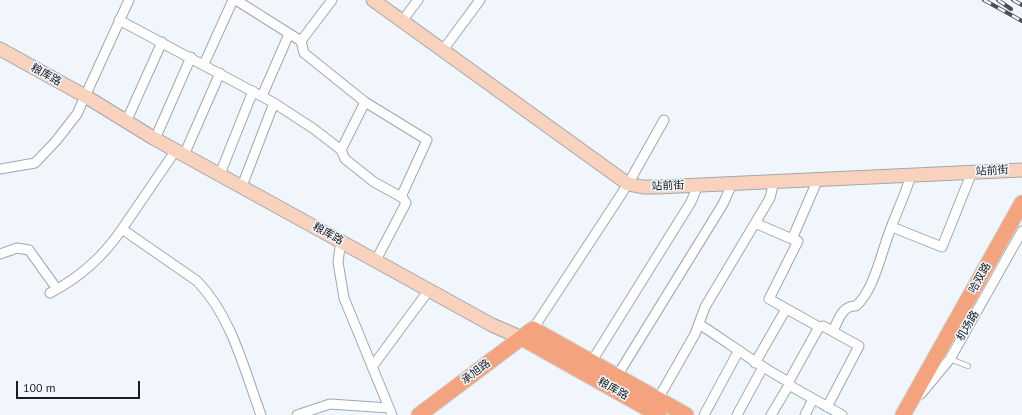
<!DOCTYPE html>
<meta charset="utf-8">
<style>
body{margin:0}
#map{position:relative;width:1022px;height:415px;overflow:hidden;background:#f1f6fd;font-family:"PT Sans",sans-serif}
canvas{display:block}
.scale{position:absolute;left:16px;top:381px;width:124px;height:18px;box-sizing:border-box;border:2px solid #1b1c1e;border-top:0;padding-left:5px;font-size:12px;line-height:14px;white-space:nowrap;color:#1b1c1e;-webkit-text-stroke:3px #f1f6fd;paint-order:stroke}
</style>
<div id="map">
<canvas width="1022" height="415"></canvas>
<div class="scale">100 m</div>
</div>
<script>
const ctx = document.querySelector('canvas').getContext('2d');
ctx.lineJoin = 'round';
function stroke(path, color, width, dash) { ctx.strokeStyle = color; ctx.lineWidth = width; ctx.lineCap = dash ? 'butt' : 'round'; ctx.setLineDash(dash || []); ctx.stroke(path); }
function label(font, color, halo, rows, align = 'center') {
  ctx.font = font + ' "PT Sans","Noto Sans SC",sans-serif'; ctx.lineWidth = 3; ctx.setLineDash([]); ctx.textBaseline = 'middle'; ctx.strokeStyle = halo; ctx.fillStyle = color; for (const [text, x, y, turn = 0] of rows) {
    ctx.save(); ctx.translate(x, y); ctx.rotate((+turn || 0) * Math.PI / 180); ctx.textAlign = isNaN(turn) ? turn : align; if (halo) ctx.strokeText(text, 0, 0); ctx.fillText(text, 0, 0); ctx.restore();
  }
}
const lane = new Path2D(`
 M950,359L968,366`);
const street = new Path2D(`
 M236,0L301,41L332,0
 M119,20L274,103L314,129L341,150L345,159L374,182L403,198L406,203L376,260
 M402,21L418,0
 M301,41L304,53L365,102
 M443,50L480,0
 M204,64L233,0
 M262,96L289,34
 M126,122L162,42
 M155,139L191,57
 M176,150L122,229L197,281C232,317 244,369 261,415
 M341,150L365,102L427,140L401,197
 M184,155L220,73
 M0,169L35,163L56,141L77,114L129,0
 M220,174L253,91
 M818,179L792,239L798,241L769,299L819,327
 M242,186L274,103
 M755,223L792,239
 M892,227L942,247L972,172
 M341,240L338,262L344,298L392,415
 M0,254L17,248L29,250L57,289
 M50,293C81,277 103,257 122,229
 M699,324C729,343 756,364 787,381L789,385L842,415
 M533,329L628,184L664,120
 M833,331C838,321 842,305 856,306C873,291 880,258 888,236C895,215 905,196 911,175
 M592,361L691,202L698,185
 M755,363L786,309
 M372,367L429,290
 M617,376L723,204L732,184
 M788,383L819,327L823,326L859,346L827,407
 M921,394L950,359L1022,231
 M658,399L695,334L705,307L770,198L774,181
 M297,415L330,404L389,408
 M704,415L739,350
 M737,415L763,367
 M771,415L789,385
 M805,415L813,399`);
const secondary = new Path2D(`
 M373,0L628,184L643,187H658L1022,170
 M0,49L85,96L155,139L492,325L522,338`);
const primary = new Path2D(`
 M522,338L659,415
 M419,415L533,329L686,415
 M903,415L1022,203`);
stroke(lane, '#a2a7ac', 6);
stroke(street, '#a2a7ac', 11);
stroke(secondary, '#a2a7ac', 15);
stroke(primary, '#d1d2d2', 17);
stroke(lane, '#fff', 4.5);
stroke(street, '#fff', 9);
stroke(secondary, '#f9d2be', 13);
stroke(primary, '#f3a47e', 15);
const rail = new Path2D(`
 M984,0L1022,21
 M998,0L1011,9
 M1013,0L1022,5`);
stroke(rail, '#4d4f52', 4);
stroke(rail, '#f1f6fd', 2.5, [8]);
label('11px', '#1b1c1e', '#f1f6fd', [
 ["粮库路",46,75,29],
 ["站前街",992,171,-3],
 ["站前街",668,186,-2],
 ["粮库路",328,234,29],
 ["哈双路",980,278,-61],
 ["机场路",968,326,-60],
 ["承旭路",476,372,-37],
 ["粮库路",613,389,29]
]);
</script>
